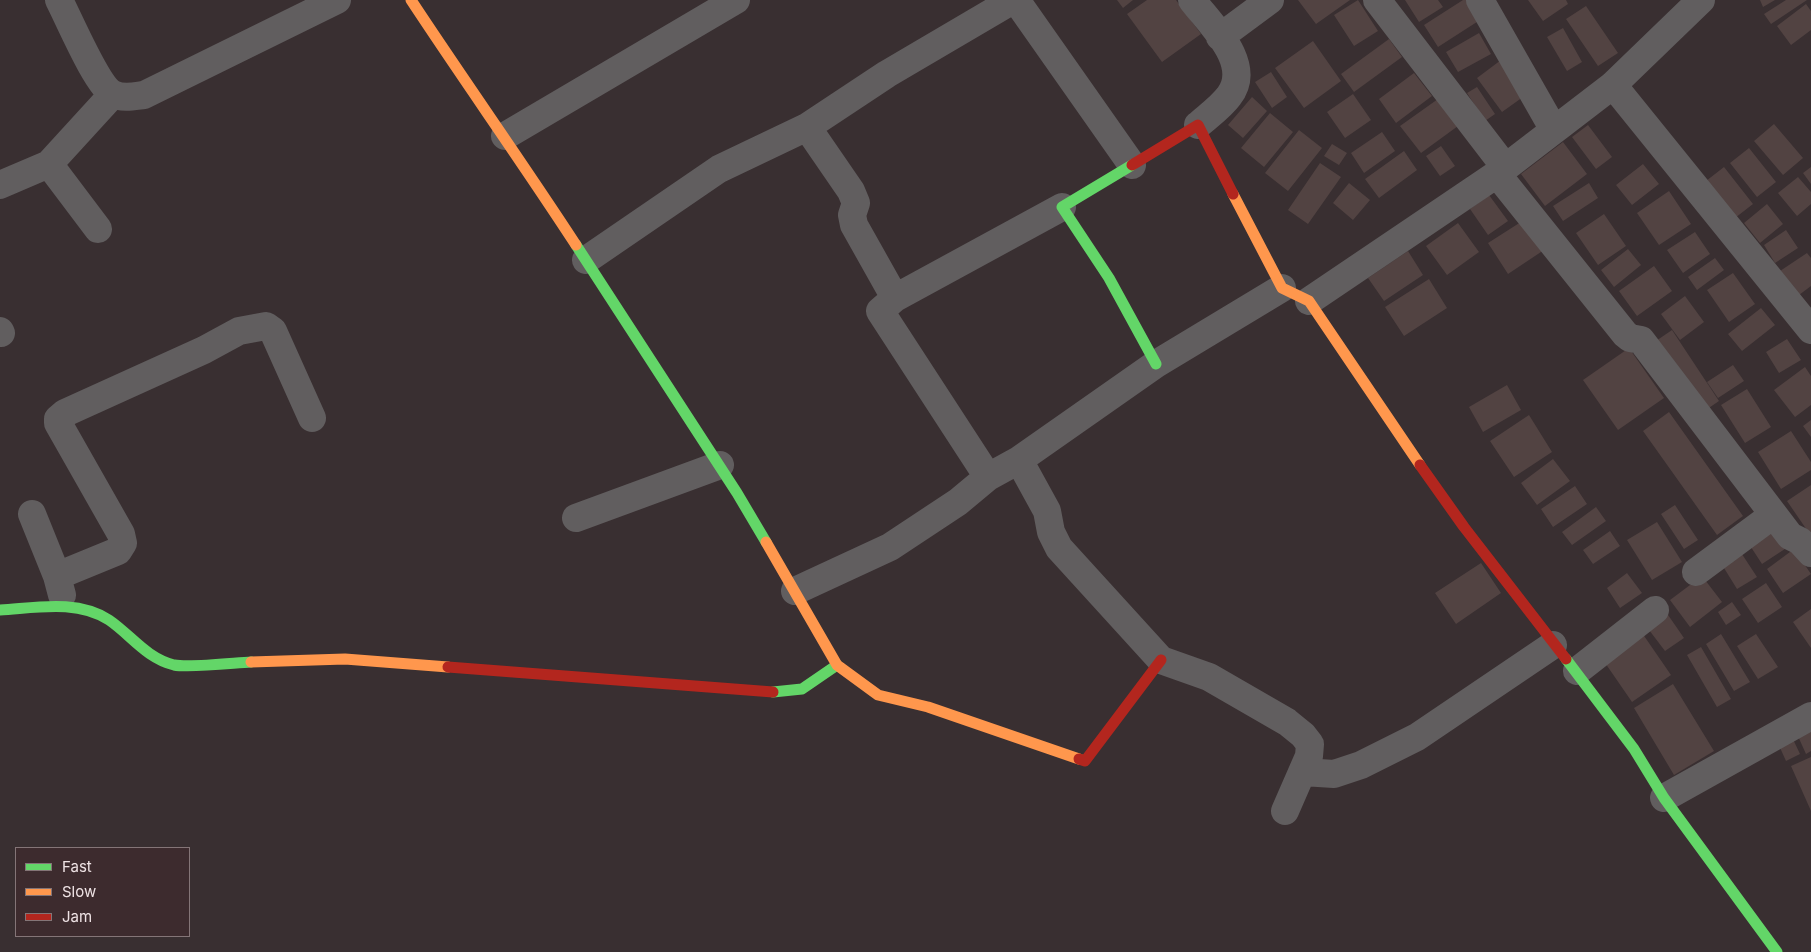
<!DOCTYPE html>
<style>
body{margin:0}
#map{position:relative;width:1811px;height:952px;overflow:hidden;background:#392f31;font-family:Inter,sans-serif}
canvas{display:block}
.legend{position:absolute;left:15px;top:847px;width:175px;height:90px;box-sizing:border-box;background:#3d2b2e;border:1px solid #847577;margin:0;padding:6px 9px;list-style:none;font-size:15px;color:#efe3e5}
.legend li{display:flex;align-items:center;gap:10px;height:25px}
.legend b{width:25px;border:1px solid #847577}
</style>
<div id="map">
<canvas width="1811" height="952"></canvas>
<ul class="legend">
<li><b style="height:6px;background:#63d668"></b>Fast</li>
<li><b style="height:6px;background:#ff974d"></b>Slow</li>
<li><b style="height:6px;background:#b3261e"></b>Jam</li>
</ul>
</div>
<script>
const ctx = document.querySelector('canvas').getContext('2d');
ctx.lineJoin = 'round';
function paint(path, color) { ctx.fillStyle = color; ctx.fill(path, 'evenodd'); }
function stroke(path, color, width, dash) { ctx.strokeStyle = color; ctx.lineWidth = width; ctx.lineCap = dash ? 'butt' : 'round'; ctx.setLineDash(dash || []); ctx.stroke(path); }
paint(new Path2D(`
 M1117,0H1133L1123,8Z
 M1147,0H1176L1201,34L1162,62L1127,14Z
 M1298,0H1350L1316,24Z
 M1358,0L1378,31L1354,46L1334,15Z
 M1405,0H1438L1443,7L1419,22Z
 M1463,0H1467L1480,20L1438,47L1424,25Z
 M1528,0H1566L1568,4L1543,21Z
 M1760,0H1775L1763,7Z
 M1786,0H1807L1771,24L1764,14Z
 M1806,4L1811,11V30L1791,45L1777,26Z
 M1586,6L1618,53L1598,66L1566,19Z
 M1563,28L1582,62L1567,71L1547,37Z
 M1479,33L1491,54L1458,72L1446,52Z
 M1389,39L1402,57L1354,92L1341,74Z
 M1313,41L1341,81L1304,108L1275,68Z
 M1505,57L1530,92L1502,112L1477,78Z
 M1271,72L1287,97L1272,108L1255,82Z
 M1414,73L1432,96L1396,123L1379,99Z
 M1477,87L1495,114L1485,121L1467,93Z
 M1353,94L1371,120L1345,138L1327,112Z
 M1252,97L1267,111L1243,138L1228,125Z
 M1438,99L1458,126L1421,153L1400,126Z
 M1270,113L1293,132L1264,167L1241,148Z
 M1774,124L1803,158L1783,175L1754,141Z
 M1588,125L1612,157L1596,169L1572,137Z
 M1299,130L1322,148L1288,191L1265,173Z
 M1382,132L1395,151L1364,173L1351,153Z
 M1563,142L1587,174L1545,206L1521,174Z
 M1332,144L1347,153L1339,165L1324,156Z
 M1441,146L1455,166L1440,176L1426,156Z
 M1749,148L1776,182L1757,197L1730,163Z
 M1404,151L1417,170L1379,198L1365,179Z
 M1320,163L1341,177L1308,224L1288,210Z
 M1643,164L1659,184L1632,205L1616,185Z
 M1724,167L1753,204L1735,218L1706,181Z
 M1811,167V184L1803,173Z
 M1798,177L1811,192V204L1797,216L1778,193Z
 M1349,183L1370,200L1353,220L1333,203Z
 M1589,183L1598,198L1563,221L1553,206Z
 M1669,191L1691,224L1659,245L1637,213Z
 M1489,195L1508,221L1488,235L1470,209Z
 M1767,204L1783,224L1760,243L1744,223Z
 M1604,214L1626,246L1598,265L1576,233Z
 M1524,220L1544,250L1508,274L1488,243Z
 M1458,223L1479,252L1447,275L1426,246Z
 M1786,230L1798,248L1775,263L1764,245Z
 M1695,232L1710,254L1683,273L1667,250Z
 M1628,249L1641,265L1614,287L1601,270Z
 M1408,251L1423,275L1384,301L1368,278Z
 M1807,253L1811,258V286L1795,298L1777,273Z
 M1715,258L1724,270L1697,290L1688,277Z
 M1654,266L1672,291L1637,316L1619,291Z
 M1733,273L1755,304L1729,322L1707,290Z
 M1429,279L1447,308L1404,336L1385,307Z
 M1685,296L1704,322L1680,340L1661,314Z
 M1761,308L1775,325L1742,351L1728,334Z
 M1672,330L1719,401L1700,414L1653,343Z
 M1787,339L1801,360L1779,373L1766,352Z
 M1629,348L1664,398L1618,430L1583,380Z
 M1733,365L1744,381L1718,398L1707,382Z
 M1805,367L1811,376V405L1795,417L1774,390Z
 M1507,385L1521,410L1483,432L1469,407Z
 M1747,389L1771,427L1745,443L1721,405Z
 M1669,412L1743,516L1717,535L1643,431Z
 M1529,415L1552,452L1514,477L1490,441Z
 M1811,420V437L1803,426Z
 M1791,431L1811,462V470L1781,489L1758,452Z
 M1553,459L1570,481L1537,505L1521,483Z
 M1811,485V536L1787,501Z
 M1575,486L1587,504L1553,527L1541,509Z
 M1675,505L1698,540L1684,549L1661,514Z
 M1596,507L1606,521L1572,545L1562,532Z
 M1657,522L1682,562L1652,580L1627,540Z
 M1776,522L1791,545L1762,564L1747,541Z
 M1610,531L1620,546L1593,564L1583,550Z
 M1738,548L1757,577L1737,589L1719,560Z
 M1794,549L1811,574L1783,593L1767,569Z
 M1481,563L1501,593L1456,624L1435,593Z
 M1627,573L1642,593L1620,608L1607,588Z
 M1702,576L1722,602L1690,627L1670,600Z
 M1766,583L1782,607L1758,623L1742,599Z
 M1732,602L1741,615L1726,625L1718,612Z
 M1811,609V648L1793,622Z
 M1666,612L1684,638L1665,651L1646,626Z
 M1640,630L1671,675L1632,702L1601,657Z
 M1721,634L1750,682L1734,691L1706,644Z
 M1756,634L1778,667L1758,679L1737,646Z
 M1701,647L1731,699L1717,707L1687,655Z
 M1673,684L1714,751L1674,775L1634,708Z
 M1811,727V751L1806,754L1797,734Z
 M1791,735L1800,754L1786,761L1777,741Z
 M1811,757V811L1791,766Z`), '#524342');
stroke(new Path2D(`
 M59,0C69,19 97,86 113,94C123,99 135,96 144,95L337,0
 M1016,0L1132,165
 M1192,0C1210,24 1254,64 1229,96C1221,107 1208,116 1198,125
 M1377,0L1505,167
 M1480,0L1554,130
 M1220,37L1270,0
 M1613,85L1811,330
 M807,127L851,191L856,203L852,215L854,225L895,298
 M505,136L736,0
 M49,164L98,229
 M1497,174L1625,334L1630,338L1641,340L1790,536L1800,541L1811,553
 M0,185L49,164L113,94
 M586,260L719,169L807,127L887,74L1013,0
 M1309,301L1497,174L1613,85L1701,0
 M0,331L1,333
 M1019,460L1047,511L1051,532L1059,548L1161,660L1209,677L1287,722L1303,735L1310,744L1309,756L1285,811
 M988,477L880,311L895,298L1062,207
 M32,514L57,576L62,595
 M576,518L720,465
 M1696,572L1773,515
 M57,576L118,551L123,543L121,534L58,423V419L65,413L204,350L239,331L266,326L273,331L312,418
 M795,591L890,547L958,502L988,477L1019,460L1156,364L1282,288
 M1577,671L1655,610
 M1303,772L1334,774L1361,765L1417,737L1553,645
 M1664,798L1811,716`), '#615e5f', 28);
stroke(new Path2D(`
 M1132,165L1062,207L1109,278L1156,364
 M576,245L737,493L766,542
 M0,610C35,608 77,599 109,620C131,635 146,658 174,665C190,668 233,663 251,662
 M1566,659L1634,749L1664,798L1777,952
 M773,692L802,689L837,665`), '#63d668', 11);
stroke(new Path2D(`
 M411,0C465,82 522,162 576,245
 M1233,194L1282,288L1309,301L1420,465
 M766,542L837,665L878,695L928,707L1079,759
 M251,662L345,659L448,667`), '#ff974d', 11);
stroke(new Path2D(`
 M1132,165L1198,125L1233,194
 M1420,465L1464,527L1566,659
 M448,667L773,692
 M1079,759L1085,761L1161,660`), '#b3261e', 11);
</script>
